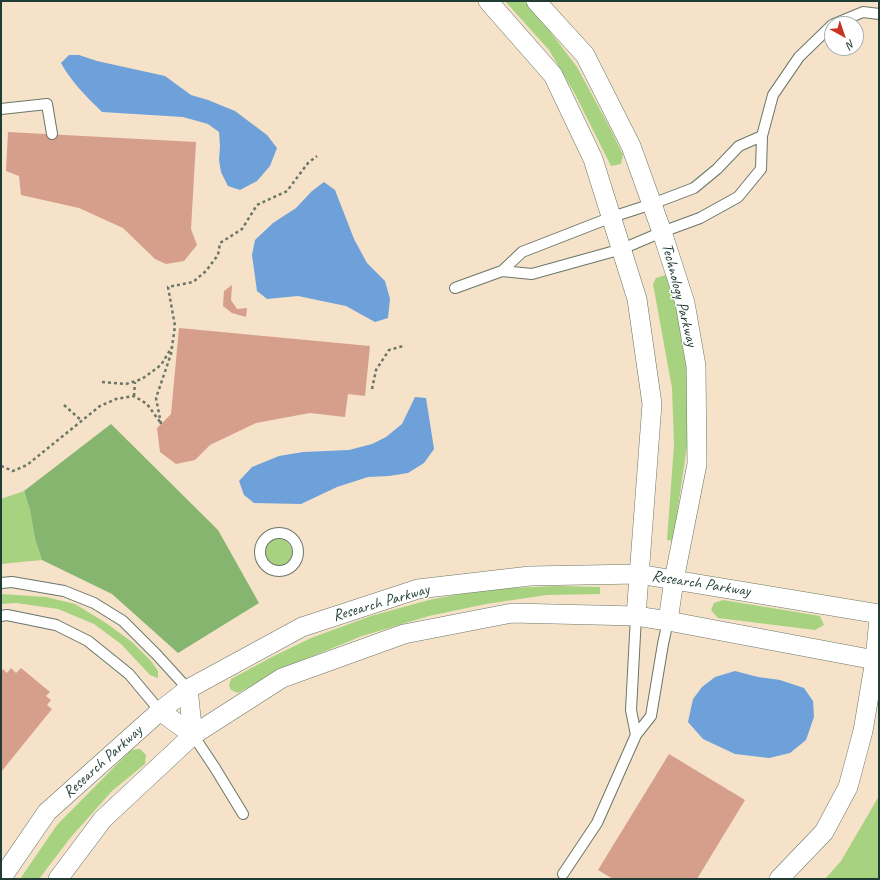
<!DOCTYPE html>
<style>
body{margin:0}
#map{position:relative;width:880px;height:880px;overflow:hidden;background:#f5e2c9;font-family:Caveat,sans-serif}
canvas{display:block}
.frame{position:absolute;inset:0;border:2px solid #1f3d34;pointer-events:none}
.north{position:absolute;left:824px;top:16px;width:40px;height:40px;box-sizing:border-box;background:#fff;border:1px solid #a5b1ae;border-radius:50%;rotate:140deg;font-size:11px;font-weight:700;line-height:16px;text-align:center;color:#1f3d34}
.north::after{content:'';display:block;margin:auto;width:14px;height:18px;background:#c8321e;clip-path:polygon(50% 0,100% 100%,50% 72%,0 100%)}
</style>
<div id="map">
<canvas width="880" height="880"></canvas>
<div class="frame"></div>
<div class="north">N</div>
</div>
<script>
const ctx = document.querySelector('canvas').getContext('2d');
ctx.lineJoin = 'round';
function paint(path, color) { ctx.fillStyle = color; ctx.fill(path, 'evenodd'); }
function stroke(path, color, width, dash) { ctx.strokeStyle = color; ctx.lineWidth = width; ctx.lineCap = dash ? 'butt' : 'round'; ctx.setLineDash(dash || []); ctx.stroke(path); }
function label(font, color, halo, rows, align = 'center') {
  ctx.font = font + ' Caveat,sans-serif'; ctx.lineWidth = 3; ctx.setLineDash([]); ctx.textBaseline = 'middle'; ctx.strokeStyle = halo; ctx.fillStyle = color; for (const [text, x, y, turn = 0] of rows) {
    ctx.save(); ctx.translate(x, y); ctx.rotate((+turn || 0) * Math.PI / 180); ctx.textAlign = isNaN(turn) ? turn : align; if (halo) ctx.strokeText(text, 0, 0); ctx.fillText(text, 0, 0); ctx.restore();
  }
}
paint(new Path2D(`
 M505,1H524L536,13L577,67L610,128L623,155L621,164L611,166L575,94L549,50Z
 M666,275L673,280L688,357L691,419L673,541L667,540L674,445L672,388L653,284L656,278Z
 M24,491L30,510L35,539L42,560L1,564V499Z
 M264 553a14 14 0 1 1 28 0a14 14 0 1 1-28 0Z
 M557,586L600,587V594L547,595L486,604L429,616L362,636L286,667L238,693L231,690L229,685L231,679L272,657L311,638L371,616L429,600L487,589Z
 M1,594L46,597L75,604L106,623L132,642L151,661L158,671V678L150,675L121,644L94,624L58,609L16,603L1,604Z
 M723,600L820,616L824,625L815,630L718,618L711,610L714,603Z
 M140,749L146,755L145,764L112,791L71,837L39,879H20L57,825L131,750Z
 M879,796V879H825L841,861Z`), '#a7d380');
paint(new Path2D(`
 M111,424L218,530L259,603L178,653L112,594L42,560L35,539L30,510L24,491Z`), '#85b56e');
paint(new Path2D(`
 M69,55H79L97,61L165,76L191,95L208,100L235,111L267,135L277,148L270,166L257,181L240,190L228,186L221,172L219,160L220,146L219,132L208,124L183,117L102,112C86,96 72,83 61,63Z
 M324,182L335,190L354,239L367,263L385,281L390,299L388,318L375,322L346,306L298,296L267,299L257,291L252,255L255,240L273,223L296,208L312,191Z
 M415,397L426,398L434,449L424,463L408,473L389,476L368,477L337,487L301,504L254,503L244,495L239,481L252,467L279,456L303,452L349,450L372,444L386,437L402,424Z
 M735,671L758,677L780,680L804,688L813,701L814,717L806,740L790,753L769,758L735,754L703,739L688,722L693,699L702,687L715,677Z`), '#6ea0d9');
paint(new Path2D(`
 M8,132L196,142L191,229L197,245L184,261L166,264L155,259L123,228L79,208L21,195L19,176L6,171Z
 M232,285L231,300L237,309L247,308L246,317L232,313L223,306L224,291Z
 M179,328L370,346L365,396L348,394L345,417L310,413L256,423L210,445L195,460L176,464L160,452L157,428L171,414Z
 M11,668L16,673L21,668L50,692L46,696L51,700L47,705L52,709L1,772V672L3,669L7,673Z
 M669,754L745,800L697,879H613L598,870Z`), '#d69f8c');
const lane = new Path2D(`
 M834,24L863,12L879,14
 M1,109L47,104L52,134
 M502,271L532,274L622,249L662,232L700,218L738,197L761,169L762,136L773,95L799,57L832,25
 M455,288L502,271L522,252L612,217L652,204L694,188L717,169L739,146L762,136
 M260 552a19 19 0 1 1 38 0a19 19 0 1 1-38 0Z
 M1,583L12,582L64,591L94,603L123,621L157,655L188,689
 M1,616L7,615L56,625L88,641L129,674L160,711
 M193,735L215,768L243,814
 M636,735L631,710L636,616
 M563,874L597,823L636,735L651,716L663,644L668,621`);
const street = new Path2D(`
 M488,1L553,75L593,159L637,299L652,404L636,616
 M536,1L585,55L631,146L662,232L685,303L696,366L697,464L674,580L668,621
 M188,689L193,735
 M160,711L193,735
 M1,879L47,812L160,711L188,689L302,627L418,589L530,576L638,574L879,614
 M58,879L103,819L193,735L282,678L404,634L512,613L636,616L668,621L875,660H879
 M779,879L824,832L848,787L863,731L875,660L879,619`);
stroke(lane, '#6a7768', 12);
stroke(street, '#6a7768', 20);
stroke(new Path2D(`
 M102,382L126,384L142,379L161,365L172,347
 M372,389L376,370L389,350L403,346
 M134,396L135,382
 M64,405L82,421
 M161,424L156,398L171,354L175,326L168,287L193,282L206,271L218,255L220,243L242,229L257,205L287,191L308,163L317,156
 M1,466L13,471L27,465L100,406L116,399L134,396L147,404L160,422`), '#6a7768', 2.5, [3, 3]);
stroke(lane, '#fff', 10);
stroke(street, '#fff', 19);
label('16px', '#1f3d34', '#fff', [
 ["Technology Parkway",679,295,76],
 ["Research Parkway",701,584,9],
 ["Research Parkway",381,603,-16],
 ["Research Parkway",103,762,-42]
]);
</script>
